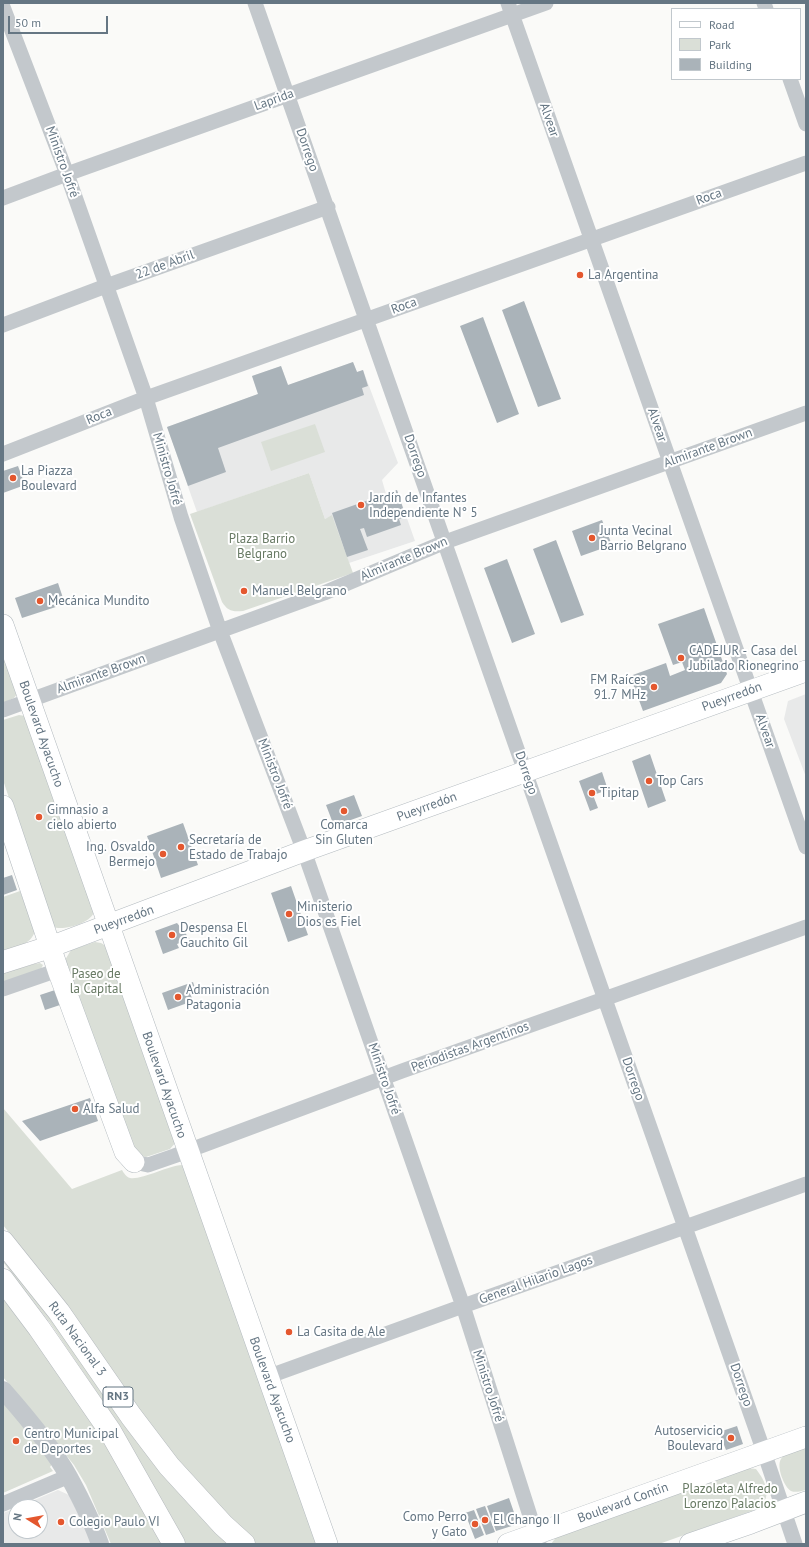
<!DOCTYPE html>
<meta charset="utf-8">
<style>
body{margin:0}
#map{position:relative;width:809px;height:1547px;overflow:hidden;background:#fafaf8;font-family:"PT Sans",sans-serif}
canvas{display:block}
.frame{position:absolute;inset:0;border:4px solid #657683;pointer-events:none}
.legend{position:absolute;left:671px;top:8px;width:130px;height:72px;box-sizing:border-box;background:#fff;border:1px solid #c1c8cd;margin:0;padding:5px 7px;list-style:none;font-size:12px;color:#657683}
.legend li{display:flex;align-items:center;gap:8px;height:20px}
.legend b{width:20px;border:1px solid #c1c8cd}
.north{position:absolute;left:8px;top:1499px;width:40px;height:40px;box-sizing:border-box;background:#fff;border:1px solid #c1c8cd;border-radius:50%;rotate:281deg;font-size:11px;font-weight:700;line-height:16px;text-align:center;color:#657683}
.north::after{content:'';display:block;margin:auto;width:14px;height:18px;background:#e4572e;clip-path:polygon(50% 0,100% 100%,50% 72%,0 100%)}
.scale{position:absolute;left:8px;top:16px;width:100px;height:18px;box-sizing:border-box;border:2px solid #657683;border-top:0;padding-left:5px;font-size:12px;line-height:14px;white-space:nowrap;color:#657683;-webkit-text-stroke:3px #fff;paint-order:stroke}
</style>
<div id="map">
<canvas width="809" height="1547"></canvas>
<div class="frame"></div>
<ul class="legend">
<li><b style="height:5px;background:#fff"></b>Road</li>
<li><b style="height:11px;background:#dadfd7"></b>Park</li>
<li><b style="height:11px;background:#aab3b9"></b>Building</li>
</ul>
<div class="north">N</div>
<div class="scale">50 m</div>
</div>
<script>
const ctx = document.querySelector('canvas').getContext('2d');
ctx.lineJoin = 'round';
function paint(path, color) { ctx.fillStyle = color; ctx.fill(path, 'evenodd'); }
function stroke(path, color, width, dash) { ctx.strokeStyle = color; ctx.lineWidth = width; ctx.lineCap = dash ? 'butt' : 'round'; ctx.setLineDash(dash || []); ctx.stroke(path); }
function label(font, color, halo, rows, align = 'center') {
  ctx.font = font + ' "PT Sans",sans-serif'; ctx.lineWidth = 4; ctx.setLineDash([]); ctx.textBaseline = 'middle'; ctx.strokeStyle = halo; ctx.fillStyle = color; for (const [text, x, y, turn = 0] of rows) {
    ctx.save(); ctx.translate(x, y); ctx.rotate((+turn || 0) * Math.PI / 180); ctx.textAlign = isNaN(turn) ? turn : align; if (halo) ctx.strokeText(text, 0, 0); ctx.fillText(text, 0, 0); ctx.restore();
  }
}
paint(new Path2D(`
 M353,362L357,372L363,370L398,463L382,480L386,494L397,490L415,541L349,563L332,516L325,519L309,473L197,512L167,427L258,394L252,376L281,366L288,385Z
 M806,694V777L784,719L788,701Z
 M58,1490L69,1495L93,1544H3V1513L16,1508V1531H40V1507H18Z`), '#e8e9e9');
paint(new Path2D(`
 M315,424L325,452L271,471L261,442Z
 M309,473L325,519L332,515L353,573L243,611C232,612 228,611 222,602L190,514Z
 M3,649L17,694L14,698L3,703Z
 M19,715L25,716L94,912C91,923 64,931 53,927L50,921L3,780V720Z
 M20,891L35,931C30,946 17,946 3,951V897Z
 M95,942L101,943L106,946L176,1142L170,1149L146,1157L137,1155L65,960L71,950Z
 M40,963L43,965L41,969L3,983V973L34,964Z
 M3,1108L72,1189L122,1170C124,1173 126,1177 130,1178C142,1180 167,1166 182,1165L188,1171L322,1544H256L244,1535L173,1458L67,1305L3,1225Z
 M3,1256L232,1544H183L119,1425L50,1323L3,1262Z
 M3,1293L93,1419L166,1544H111L86,1485L74,1465L3,1377Z
 M3,1401L52,1464L50,1467L53,1471L3,1493Z
 M806,1446V1490C801,1491 796,1493 791,1491C784,1487 776,1466 781,1459C785,1451 798,1449 806,1446Z
 M747,1468L756,1469C766,1482 772,1495 760,1508L659,1544H551L557,1536Z`), '#dadfd7');
paint(new Path2D(`
 M524,301L561,399L538,407L502,310Z
 M483,317L519,414L497,423L460,326Z
 M353,362L357,372L363,370L368,386L362,388L364,395L218,448L226,472L188,486L167,427L258,394L252,376L281,366L288,385Z
 M18,466L25,485L3,493V471Z
 M397,490L406,517L399,519L401,525L367,537L364,528L360,529L368,550L347,557L332,513Z
 M602,520L612,545L581,556L572,531Z
 M556,540L584,615L561,623L533,549Z
 M507,559L535,634L512,643L484,568Z
 M58,583L65,604L22,618L15,598Z
 M704,608L727,674L721,683L643,711L630,676L666,663L670,676L685,670L682,662L673,665L658,624Z
 M650,754L666,801L648,808L632,761Z
 M602,772L608,790L593,795L598,808L590,811L579,781Z
 M354,795L362,816L334,826L326,805Z
 M183,823L198,865L161,878L147,836Z
 M12,875L17,890L3,895V878Z
 M291,886L308,935L288,942L271,893Z
 M177,923L190,939L177,944L179,948L163,954L155,931Z
 M193,982L196,991L190,993L193,1001L168,1010L162,993Z
 M55,990L60,1005L45,1010L40,995Z
 M90,1098L98,1121L40,1141L22,1121Z
 M737,1426L743,1444L726,1450L719,1432Z
 M509,1498L518,1524L496,1531L487,1506Z
 M485,1506L495,1532L486,1535L476,1509Z
 M474,1510L484,1535L475,1539L465,1513Z`), '#aab3b9');
const secondary = new Path2D(`
 M3,625L327,1544
 M3,806L58,970L125,1152L134,1162
 M50,947L304,851L806,671
 M508,1544L806,1437
 M690,1544L751,1523L806,1502`);
const trunk = new Path2D(`
 M3,962L50,947
 M3,1242L59,1312L131,1416L169,1466L223,1525L244,1544
 M3,1280L39,1328L110,1431L174,1544`);
stroke(secondary, '#b3babf', 22);
stroke(trunk, '#b4b9bd', 23);
stroke(new Path2D(`
 M255,3L764,1452L795,1544
 M508,3L806,847
 M764,3L766,9
 M3,7L67,174L146,398L181,517L220,631L304,851L463,1306L539,1544
 M790,79L806,124
 M3,198L67,174L546,3
 M3,325L106,286L328,207
 M3,454L146,398L806,163
 M3,710L324,593L445,542L806,413
 M3,989L58,970
 M134,1162L148,1165L174,1156L402,1071L806,927
 M267,1377L463,1306L806,1184
 M3,1504L69,1476`), '#c3c8cc', 15);
stroke(new Path2D(`
 M3,1390C25,1415 53,1448 69,1477C81,1499 92,1521 100,1544`), '#c3c8cc', 18);
stroke(secondary, '#fff', 21);
stroke(trunk, '#fff', 22);
for (const [x, y, r, color] of [
 [580,275,4,"#e4572e"],
 [13,478,4,"#e4572e"],
 [361,505,4,"#e4572e"],
 [592,538,4,"#e4572e"],
 [244,591,4,"#e4572e"],
 [40,601,4,"#e4572e"],
 [681,658,4,"#e4572e"],
 [654,687,4,"#e4572e"],
 [649,781,4,"#e4572e"],
 [592,793,4,"#e4572e"],
 [344,811,4,"#e4572e"],
 [39,817,4,"#e4572e"],
 [181,847,4,"#e4572e"],
 [163,854,4,"#e4572e"],
 [289,914,4,"#e4572e"],
 [172,935,4,"#e4572e"],
 [178,997,4,"#e4572e"],
 [75,1109,4,"#e4572e"],
 [289,1332,4,"#e4572e"],
 [731,1438,4,"#e4572e"],
 [16,1441,4,"#e4572e"],
 [485,1520,4,"#e4572e"],
 [61,1522,4,"#e4572e"],
 [475,1524,4,"#e4572e"]
]) { const dot = new Path2D(); dot.arc(x, y, r, 0, 2 * Math.PI); ctx.fillStyle = color; ctx.fill(dot); stroke(dot, '#fff', 1.5); }
for (const [x, y, w] of [
 [118,1397,30]
]) { const box = new Path2D(); box.roundRect(x - w / 2, y - 10, w, 20, 3); ctx.fillStyle = '#fff'; ctx.fill(box); stroke(box, '#657683', 1); }
label('bold 12px', '#657683', null, [
 ["RN3",118,1397]
]);
label('13px', '#657683', '#fff', [
 ["Laprida",274,100,-20],
 ["Alvear",549,120,71],
 ["Dorrego",307,150,71],
 ["Ministro Jofré",62,162,70],
 ["Roca",709,197,-20],
 ["22 de Abril",165,265,-20],
 ["Roca",404,306,-20],
 ["Roca",99,416,-22],
 ["Alvear",657,425,71],
 ["Almirante Brown",708,448,-20],
 ["Dorrego",415,456,71],
 ["Ministro Jofré",167,469,74],
 ["Almirante Brown",404,559,-23],
 ["Almirante Brown",101,674,-20],
 ["Pueyrredón",732,697,-20],
 ["Alvear",765,731,71],
 ["Boulevard Ayacucho",41,734,71],
 ["Dorrego",526,773,71],
 ["Ministro Jofré",275,774,69],
 ["Pueyrredón",427,807,-20],
 ["Pueyrredón",124,920,-20],
 ["Periodistas Argentinos",470,1047,-20],
 ["Ministro Jofré",384,1079,71],
 ["Dorrego",633,1079,71],
 ["Boulevard Ayacucho",164,1085,71],
 ["General Hilario Lagos",536,1280,-20],
 ["Ruta Nacional 3",77,1339,54],
 ["Dorrego",741,1385,71],
 ["Ministro Jofré",488,1386,72],
 ["Boulevard Ayacucho",272,1390,70],
 ["Boulevard Contín",623,1503,-20]
]);
label('13px', '#657683', '#fff', [
 ["La Argentina",588,275],
 ["La Piazza",21,471],
 ["Boulevard",21,486],
 ["Jardín de Infantes",369,498],
 ["Independiente N° 5",369,513],
 ["Junta Vecinal",600,531],
 ["Barrio Belgrano",600,546],
 ["Manuel Belgrano",252,591],
 ["Mecánica Mundito",48,601],
 ["CADEJUR - Casa del",689,651],
 ["Jubilado Rionegrino",689,666],
 ["FM Raíces",646,680,"right"],
 ["91.7 MHz",646,695,"right"],
 ["Top Cars",657,781],
 ["Tipitap",600,793],
 ["Gimnasio a",47,810],
 ["cielo abierto",47,825],
 ["Comarca",344,825,"center"],
 ["Sin Gluten",344,840,"center"],
 ["Secretaría de",189,840],
 ["Estado de Trabajo",189,855],
 ["Ing. Osvaldo",155,847,"right"],
 ["Bermejo",155,862,"right"],
 ["Ministerio",297,907],
 ["Dios es Fiel",297,922],
 ["Despensa El",180,928],
 ["Gauchito Gil",180,943],
 ["Administración",186,990],
 ["Patagonia",186,1005],
 ["Alfa Salud",83,1109],
 ["La Casita de Ale",297,1332],
 ["Autoservicio",723,1431,"right"],
 ["Boulevard",723,1446,"right"],
 ["Centro Municipal",24,1434],
 ["de Deportes",24,1449],
 ["Como Perro",467,1517,"right"],
 ["y Gato",467,1532,"right"],
 ["El Chango II",493,1520],
 ["Colegio Paulo VI",69,1522]
], 'left');
label('13px', '#687a64', '#fff', [
 ["Plaza Barrio",262,539],
 ["Belgrano",262,554],
 ["Paseo de",96,974],
 ["la Capital",96,989],
 ["Plazoleta Alfredo",730,1489],
 ["Lorenzo Palacios",730,1504]
]);
</script>
